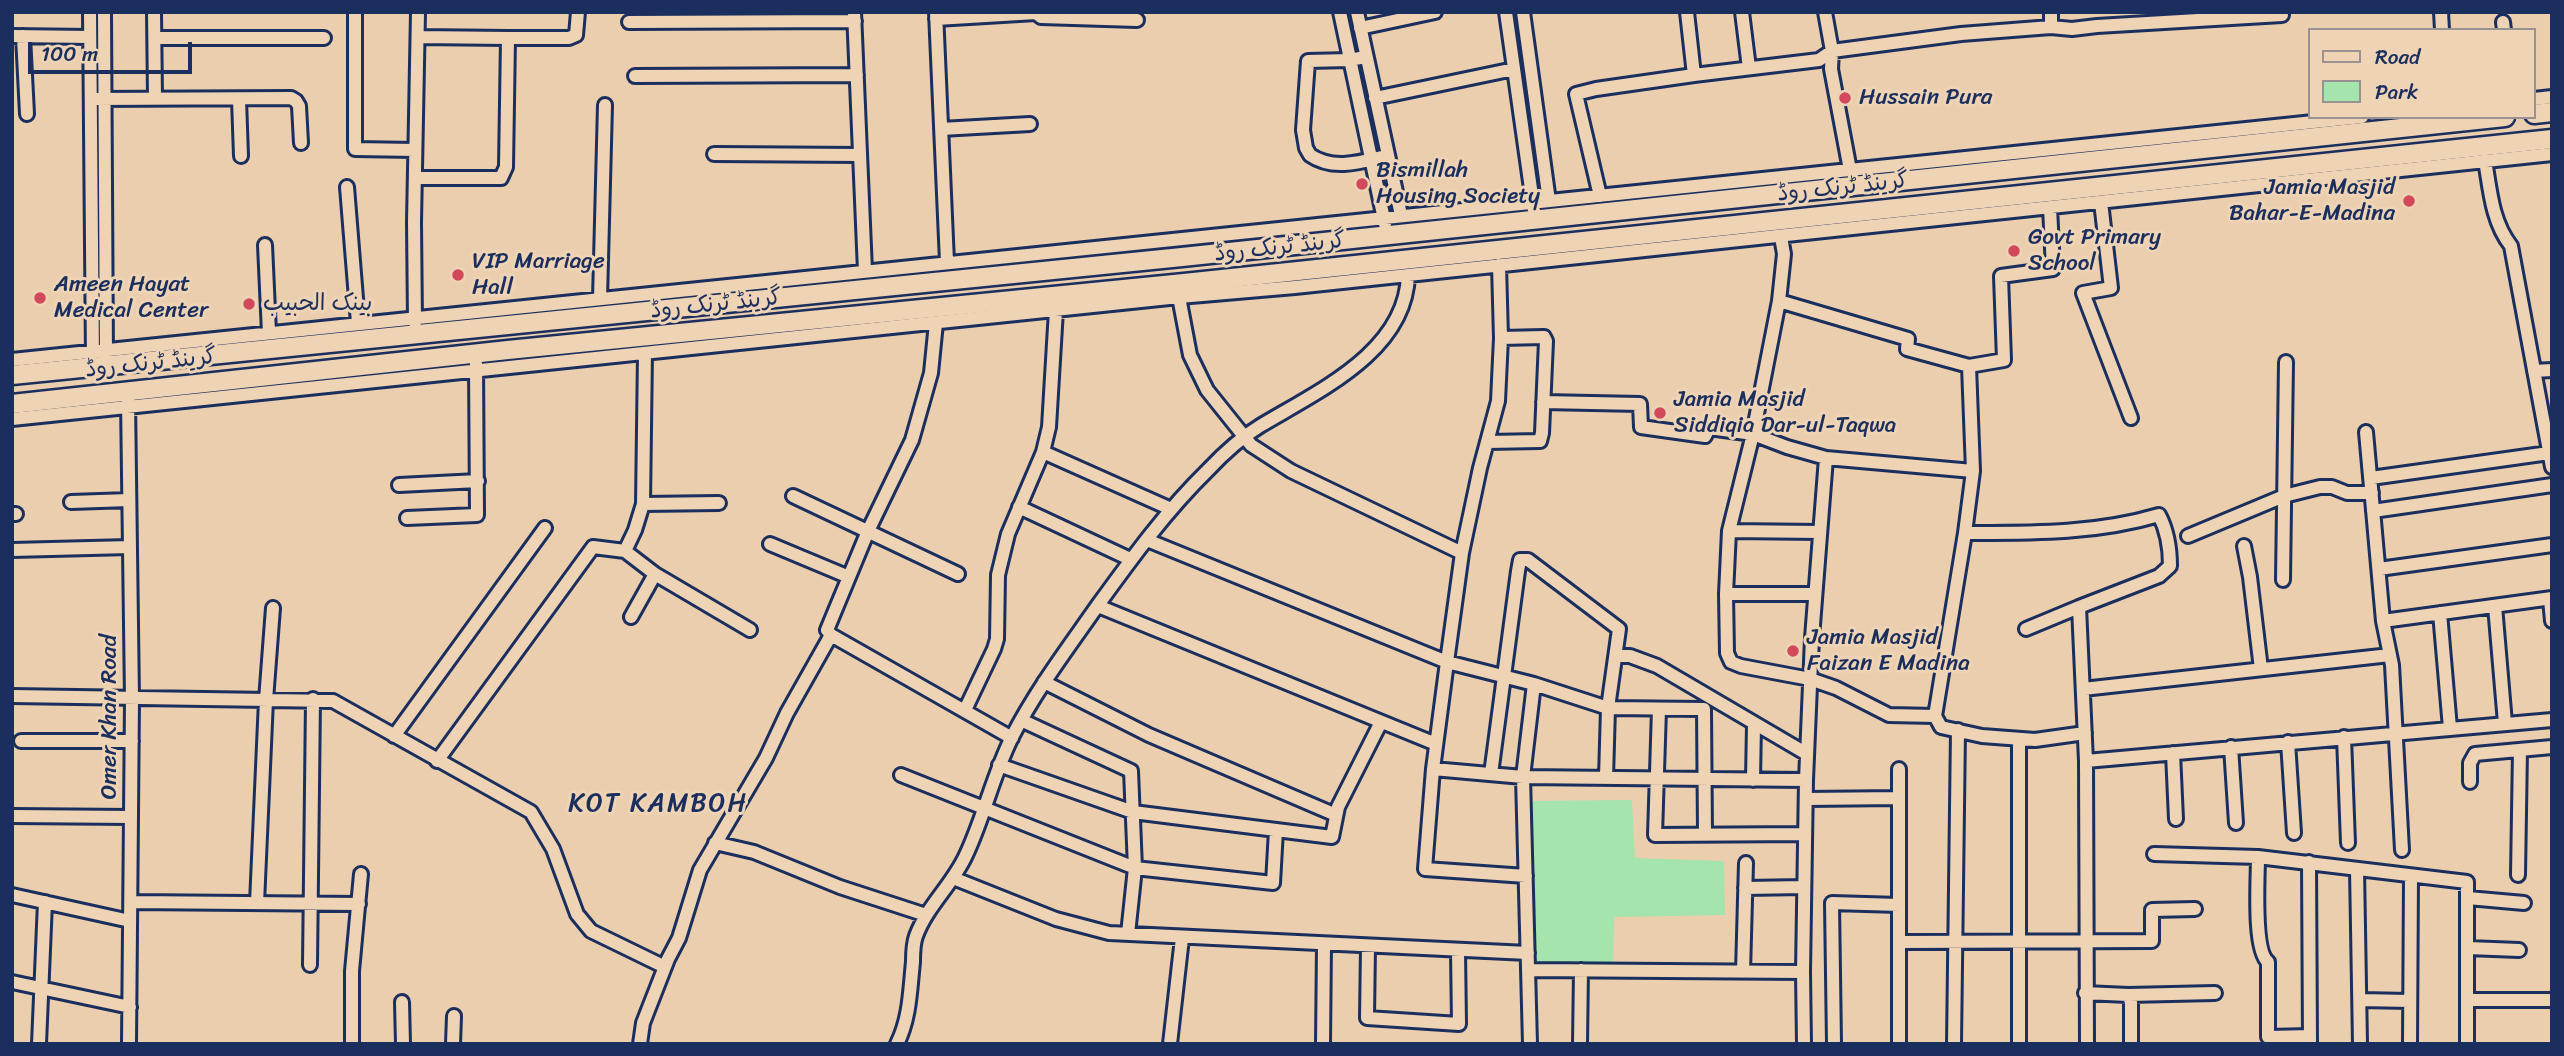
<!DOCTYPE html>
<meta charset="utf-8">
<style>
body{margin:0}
#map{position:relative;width:2564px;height:1056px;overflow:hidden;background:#ebceae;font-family:Sriracha,sans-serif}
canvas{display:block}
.frame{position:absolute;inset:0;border:14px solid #1b2f5e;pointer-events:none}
.legend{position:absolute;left:2308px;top:28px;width:228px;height:91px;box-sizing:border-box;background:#eed3b5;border:2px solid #9a9192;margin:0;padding:9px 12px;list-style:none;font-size:21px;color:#1b2f5e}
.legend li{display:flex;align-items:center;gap:14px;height:35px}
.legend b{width:35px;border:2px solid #9a9192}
.scale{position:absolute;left:28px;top:42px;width:164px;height:32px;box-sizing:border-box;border:4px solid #1b2f5e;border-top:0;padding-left:9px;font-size:21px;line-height:24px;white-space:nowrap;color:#1b2f5e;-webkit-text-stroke:5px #eed3b5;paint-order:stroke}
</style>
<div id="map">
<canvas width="2564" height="1056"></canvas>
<div class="frame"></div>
<ul class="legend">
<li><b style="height:9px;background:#eed3b5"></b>Road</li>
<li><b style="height:19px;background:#a5e4ac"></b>Park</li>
</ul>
<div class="scale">100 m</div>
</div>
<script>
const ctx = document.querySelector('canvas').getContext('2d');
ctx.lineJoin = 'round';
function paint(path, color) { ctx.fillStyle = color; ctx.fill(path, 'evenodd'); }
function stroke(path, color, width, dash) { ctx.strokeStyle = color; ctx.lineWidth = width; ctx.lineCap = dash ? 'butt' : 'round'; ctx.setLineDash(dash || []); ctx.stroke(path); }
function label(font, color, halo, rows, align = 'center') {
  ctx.font = font + ' Sriracha,"Playpen Sans Arabic",sans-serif'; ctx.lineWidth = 6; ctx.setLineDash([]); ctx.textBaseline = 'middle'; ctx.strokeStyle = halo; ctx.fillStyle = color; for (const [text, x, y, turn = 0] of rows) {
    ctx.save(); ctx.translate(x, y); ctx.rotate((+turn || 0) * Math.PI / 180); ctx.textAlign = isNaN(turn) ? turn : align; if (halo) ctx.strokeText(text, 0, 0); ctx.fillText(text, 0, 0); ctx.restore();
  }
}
paint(new Path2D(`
 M1632,800L1635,858L1724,861L1725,915L1614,917L1613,971L1529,970L1524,801Z`), '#a5e4ac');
const minor = new Path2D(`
 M90,12L93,360
 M104,12L106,358
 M154,12L155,98
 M355,12V149L415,150
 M854,12L865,271
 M936,12L947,262
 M1340,12L1385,224
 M1357,12L1401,215
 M1506,12L1534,210
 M1523,12L1549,201
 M1687,12L1694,75
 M1742,12L1749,68
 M1825,12L1832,51L1831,69L1850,170
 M2051,12V27L2072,29L2097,26L2282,15
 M2441,12L2442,30
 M936,19L1036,13L1041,17L1137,20
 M629,22L855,21
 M2503,22L2504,30
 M1360,28L1435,12
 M12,36L90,37
 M23,36L27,114
 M155,38H324
 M508,38H569L576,35L578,12
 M1366,57L1349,60L1308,61L1303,130L1306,148L1310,155C1333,171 1361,162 1386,156
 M635,76L857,75
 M1375,98L1514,69
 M95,99L291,98L296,101L299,106L301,143
 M239,99L241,156
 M2534,99L2552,97
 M941,129L1030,124
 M714,154L860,155
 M2485,160C2490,190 2492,222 2511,246L2552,467
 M415,178H501L506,167L508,38L418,37
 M347,187L358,323
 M1600,196L1576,94L1596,89L1694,75L1819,60L1832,51L1961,34L2051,27
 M2101,202L2111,288L2083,293L2131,418
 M1781,237L1784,254L1779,301L1908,339L1907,349L1969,366L1973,471L1965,533C2031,533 2095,534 2159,515C2168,532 2170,548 2170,566L2159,576L2079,607L2086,761L2552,720
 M265,245L269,333
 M1499,265L1501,338L1498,401L1480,468L1462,553L1447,662L1534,684L1523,777L1530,1044
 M1179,297L1190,355L1207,390L1251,445L1291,471L1462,553
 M600,299L605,105
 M1779,301L1753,434L1787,447L1826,458L1973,471
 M415,323L414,222L418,12
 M936,323L931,373L912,440L868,531L827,630L831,635L1012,738
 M12,360L2362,117
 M1969,366L2004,360L2001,276L2053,269L2050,207
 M2534,371L2552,370
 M128,400L132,699L129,1044
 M1543,402L1640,404L1641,427L1705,436L1709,428L1753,434L1729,531L1726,594L1727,653L1731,662L1741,666L1810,679L1836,688L1889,715L1935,716L1965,533
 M12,419L1179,297L1295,287L2552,154
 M2366,432L2383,621L2392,665L2402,850
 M1487,442L1540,441L1542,433L1546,341L1544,337L1501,338
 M1043,452L1171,509
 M2371,478L2549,453
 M399,485L478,481
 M793,496L958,574
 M71,502L129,500
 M643,504L719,503
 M1019,507L1130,559
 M2373,511L2552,485
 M12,514H16
 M407,518L477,515L476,364
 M1729,531L1820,532
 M2188,536L2284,496L2320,487H2332L2347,493H2372
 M1147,540L1447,662L1433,769L1425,869L1526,876
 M770,544L849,577
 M2244,546L2250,577L2261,669
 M12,550L130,547
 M625,551L655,574L750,630
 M2379,569L2552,545
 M2283,580L2286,362
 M1726,594H1815
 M2550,599L2552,621
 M1098,606L1436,744
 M2495,606L2505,723
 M2440,613L2450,728
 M631,617L655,574
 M2383,621L2552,598
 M2026,629L2079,607
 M1616,656H1630L1657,666L1807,754
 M1044,682L1149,735L1336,815
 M1534,684L1608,708L1704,709L1705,834
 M2083,689L2390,655
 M12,696L333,701L531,812L553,849L577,914L591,931L665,967
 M1659,709L1655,835L1805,834
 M965,710L994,649L997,639L998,575L1008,534L1043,452L1049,427L1056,310
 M1935,716L1941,727L1982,736L2035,740L2085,733
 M1021,720L1131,771L1135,868L1128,934
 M394,736L545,528
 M2344,737L2348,843
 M21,741H132
 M2288,742L2294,833
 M2231,747L2236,823
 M2173,753L2176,819
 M437,761L593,547L625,551L635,530L643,504L645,353
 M2086,761L2087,1044
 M999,765L1133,812L1332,837L1338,807L1381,722
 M1433,769L1523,777L1806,780L1812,638L1826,458
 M1899,769V942L2152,941V910L2195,909
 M1491,774L1518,571L1520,560H1528L1619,629L1608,708L1606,778
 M901,775L1135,868L1273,883L1276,830
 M1753,780L1754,724
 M2470,782V763L2475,754L2552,747
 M1806,799L1899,798
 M12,816L131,817
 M715,843L754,852L840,887L926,915
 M2154,854L2258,857L2467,882V1044
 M2258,857C2258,878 2253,950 2268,962V1037L2310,1036
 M2309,862L2310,1043
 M2357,869L2360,1044
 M2518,875L2520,750
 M953,878L1056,919L1109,933L1528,953
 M1745,888L1804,887
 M12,895L130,921
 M2468,898L2524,903
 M131,902L359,904
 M257,903L266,700L273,608
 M1899,942V1044
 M1368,947L1367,1018L1459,1024L1458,951
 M2468,948L2519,950
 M310,965L313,699
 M1529,970L1803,972L1806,780
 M1743,972L1746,863
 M1803,972L1804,1044
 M12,982L130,1007
 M2085,993L2128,995L2131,1002V1044
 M2128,995L2215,993
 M2360,1000L2410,1001
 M2467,1000H2552
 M402,1002L403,1044
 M39,1044L45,902
 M352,1044V971L361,874
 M453,1044L454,1016
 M640,1044L643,1023L668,959L679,938L700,870L766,758L787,713L831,635
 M897,1044C910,1018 910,990 913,962C913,953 913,944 916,936C927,906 953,884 966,855C984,817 993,775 1012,737C1036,690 1068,648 1098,605C1132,558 1166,511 1208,470C1223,454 1242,437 1260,426C1318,391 1406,352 1408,275
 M1170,1044L1182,938
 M1323,1044L1324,945
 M1580,1044L1581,970
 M1834,1044L1832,903L1899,905
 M1954,1044L1958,730
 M2019,1044V739
 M2410,1044L2411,876`);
const highway = new Path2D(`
 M2534,114L2552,112
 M12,375L1182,257L2505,117
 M12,404L508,350L1184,283L2552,139`);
stroke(minor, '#1b2f5e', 18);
stroke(highway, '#1b2f5e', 23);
stroke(minor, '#eed3b5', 12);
stroke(highway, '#eed3b5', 18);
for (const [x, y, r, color] of [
 [1845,98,7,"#d1495b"],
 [1362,184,7,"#d1495b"],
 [2409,201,7,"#d1495b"],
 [2014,251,7,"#d1495b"],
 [458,275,7,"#d1495b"],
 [40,298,7,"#d1495b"],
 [249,304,7,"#d1495b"],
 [1660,413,7,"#d1495b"],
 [1793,651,7,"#d1495b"]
]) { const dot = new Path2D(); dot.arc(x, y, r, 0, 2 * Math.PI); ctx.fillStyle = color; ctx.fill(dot); stroke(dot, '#eed3b5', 2.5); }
label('23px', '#1b2f5e', '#eed3b5', [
 ["Hussain Pura",1859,98],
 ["Bismillah",1376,171],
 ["Housing Society",1376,197],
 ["Jamia Masjid",2395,188,"right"],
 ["Bahar-E-Madina",2395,214,"right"],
 ["Govt Primary",2028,238],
 ["School",2028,264],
 ["VIP Marriage",472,262],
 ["Hall",472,288],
 ["Ameen Hayat",54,285],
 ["Medical Center",54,311],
 ["بينک الحبيب",263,304],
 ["Jamia Masjid",1674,400],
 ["Siddiqia Dar-ul-Taqwa",1674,426],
 ["Jamia Masjid",1807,638],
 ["Faizan E Madina",1807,664]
], 'left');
label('23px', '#1b2f5e', '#eed3b5', [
 ["گرینڈ ٹرنک روڈ",1843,188,-6],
 ["گرینڈ ٹرنک روڈ",1280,248,-6],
 ["گرینڈ ٹرنک روڈ",716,305,-6],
 ["گرینڈ ٹرنک روڈ",151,364,-6],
 ["Omer Khan Road",110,717,-90]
]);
ctx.letterSpacing = '2px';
label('26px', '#1b2f5e', '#eed3b5', [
 ["KOT KAMBOH",658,804]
]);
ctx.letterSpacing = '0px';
</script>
